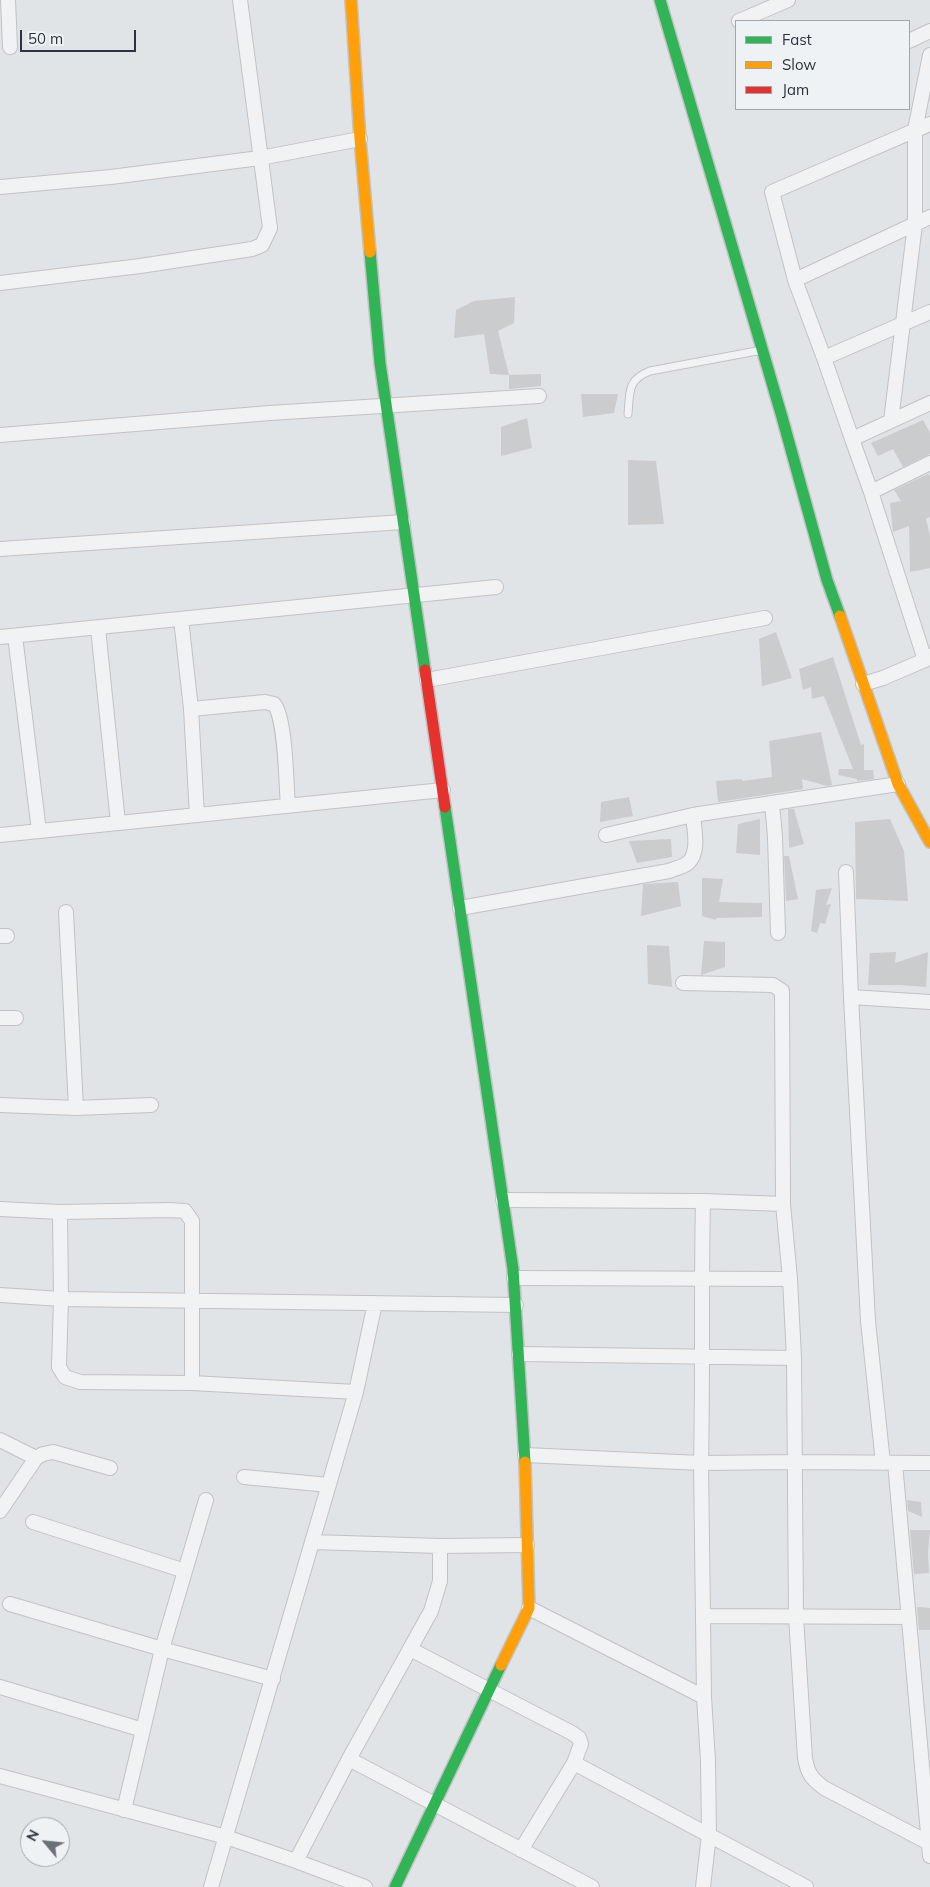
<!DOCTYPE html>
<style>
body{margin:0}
#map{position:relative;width:930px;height:1887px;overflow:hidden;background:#e1e4e6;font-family:Mulish,sans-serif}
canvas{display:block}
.legend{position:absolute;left:735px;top:20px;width:175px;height:90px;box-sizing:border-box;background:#eff2f5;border:1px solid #a1a6ab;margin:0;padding:6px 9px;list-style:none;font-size:15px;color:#2b333d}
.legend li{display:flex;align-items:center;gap:10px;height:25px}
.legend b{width:25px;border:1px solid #a1a6ab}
.north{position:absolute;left:20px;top:1817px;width:50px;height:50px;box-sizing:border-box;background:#eff2f5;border:1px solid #a1a6ab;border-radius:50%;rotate:298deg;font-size:14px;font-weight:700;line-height:20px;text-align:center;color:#2b333d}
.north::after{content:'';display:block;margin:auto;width:18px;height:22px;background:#6b7178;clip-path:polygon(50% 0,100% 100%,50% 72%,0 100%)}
.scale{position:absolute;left:20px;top:30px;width:116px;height:22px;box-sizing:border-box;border:2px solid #2b333d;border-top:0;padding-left:6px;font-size:15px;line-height:18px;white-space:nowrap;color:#2b333d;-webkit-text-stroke:4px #eff2f5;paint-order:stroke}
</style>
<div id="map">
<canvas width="930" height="1887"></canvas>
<ul class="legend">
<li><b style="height:6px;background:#30b455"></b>Fast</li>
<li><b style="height:6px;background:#ff9f0a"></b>Slow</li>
<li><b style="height:6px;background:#e5322d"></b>Jam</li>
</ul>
<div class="north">N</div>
<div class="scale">50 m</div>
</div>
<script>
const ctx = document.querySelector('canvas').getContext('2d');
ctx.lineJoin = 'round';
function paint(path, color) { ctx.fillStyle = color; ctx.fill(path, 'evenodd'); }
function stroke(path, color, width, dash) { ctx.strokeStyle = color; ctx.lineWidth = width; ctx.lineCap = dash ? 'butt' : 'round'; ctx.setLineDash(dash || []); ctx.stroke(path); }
paint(new Path2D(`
 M515,297L514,323L498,331L509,375L490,374L484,334L454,338L456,310L474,301Z
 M541,374V386L509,389V375Z
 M581,394H618L614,413L583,417Z
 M527,418L532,448L501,456V427Z
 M923,420L930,433V454L903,467L893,449L878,456L871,443Z
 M628,460L656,461L664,524L628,525Z
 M928,474L930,476V517L926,519L930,535V568L910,572L909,526L893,532L890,503L901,501L894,490Z
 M776,632L792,678L762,686L759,639Z
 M833,657L861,745L864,744V770H873L874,779L857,781V779L838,775L839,769H853L824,696L812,699L811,687L803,690L799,669Z
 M821,732L832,785L827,786L802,779L803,789L718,802L716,781L742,779V781L772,777L769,741Z
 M629,797L633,816L600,822L601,802Z
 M788,809H794L804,844L789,848Z
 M760,819V855L736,853L738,824Z
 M890,819L904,851L908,901L856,899L855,822Z
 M671,839L672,857L637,863L629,841Z
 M784,856H789L798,899L786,901Z
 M702,878L723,879L719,902L762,903V917L716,918V920L702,916Z
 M678,882L681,906L641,916L643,884Z
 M832,888L826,905L831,904L825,924L820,923L817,933L811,931L816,890Z
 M704,941L725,942V967L701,975Z
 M647,945L669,946L672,987L648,984Z
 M896,952L895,963L928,952L926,987L900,985H868L870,953Z
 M907,1500L921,1502L922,1517L908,1511Z
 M910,1530H930L928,1553L929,1573L914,1574Z
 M917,1607L930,1608V1630H919Z`), '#caccce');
const lane = new Path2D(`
 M628,414C630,392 627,380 650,371L762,350`);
const street = new Path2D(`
 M8,0L10,47
 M739,21L788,0
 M909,41L930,31
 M0,187L111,177L260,158L360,139
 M795,280L930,217
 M0,283L140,266L252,249L262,245L270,228L240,0
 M824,358L795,280L772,192L930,124
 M891,421L915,224V130L930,55
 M0,435L270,413L539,396
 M852,439L824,358L930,312
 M871,492L852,439L930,403
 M0,549L403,522
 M181,619L191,709L197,815
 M98,628L118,823
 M15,636L39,831
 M0,637L496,587
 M925,660L871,492L930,463
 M427,680L765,618
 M863,684L883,678L925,660L930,656
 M191,709L265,702L274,704C286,719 286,784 288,806
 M0,835L443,790
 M606,835L693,815
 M846,872L851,997
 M460,908L669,871C675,868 683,867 688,863C700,852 694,829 693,815L772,803
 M66,912L76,1108
 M778,933L775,837L772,803L898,784
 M0,936H7
 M683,983L773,985L782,991L783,1204L790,1279L794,1358L796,1617L805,1758C808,1774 811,1778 824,1788L929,1843
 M0,1018H16
 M0,1105L76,1108L151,1105
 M503,1200L703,1201L783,1204
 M0,1209L60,1212L169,1210L185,1211L192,1221V1383L356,1392L211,1887
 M514,1278L790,1279
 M0,1295L61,1299L60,1212
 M519,1354L794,1358
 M192,1383L80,1382L65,1377L59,1367L61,1299L516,1305
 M356,1392L375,1303
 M0,1440L36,1458L0,1511
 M525,1455L701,1463C703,1375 701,1288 703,1201
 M36,1458L43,1454L53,1452L110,1468
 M883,1463L868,1321L851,997L930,1002
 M895,1463L930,1856
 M244,1477L329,1485
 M33,1522L185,1571
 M440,1546L527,1545
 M10,1604L162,1649L273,1679
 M529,1608L704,1697
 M704,1616L909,1617
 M410,1649L572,1733L579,1738L581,1744L574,1763
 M0,1687L143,1730L124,1810
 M143,1730L162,1649L206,1500
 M349,1759L592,1887
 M0,1776L226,1837L296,1861L365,1887
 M521,1850L574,1763L806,1887
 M296,1861L349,1759L431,1611L440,1581V1546L312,1542
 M703,1887L709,1835L708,1761L704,1697L701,1463L796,1462L930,1463`);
const fast = new Path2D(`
 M660,0L782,417L827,580L840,616
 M370,252L380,363L425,670
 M445,807L513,1269L525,1462
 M395,1887L501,1665`);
const slow = new Path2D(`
 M351,0L360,139L370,252
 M840,616L898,784L930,842
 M501,1665L529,1608L525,1462`);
const jam = new Path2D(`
 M425,670L445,807`);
stroke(lane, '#c0c2c4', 9);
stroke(street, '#c0c2c4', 16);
stroke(fast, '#c0c2c4', 14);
stroke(slow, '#c0c2c4', 14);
stroke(jam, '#c0c2c4', 14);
stroke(lane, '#f0f2f3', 7);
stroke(street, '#f0f2f3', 14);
stroke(fast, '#30b455', 11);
stroke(slow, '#ff9f0a', 11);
stroke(jam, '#e5322d', 11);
</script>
